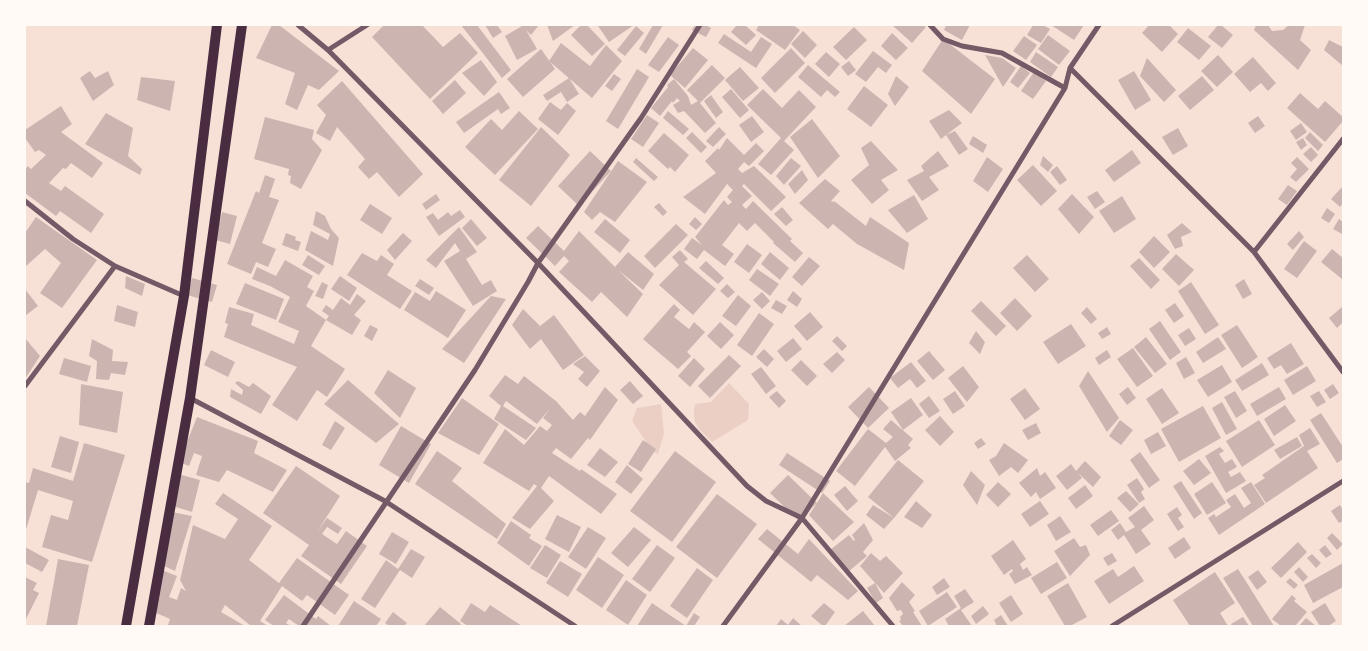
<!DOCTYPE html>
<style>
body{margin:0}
#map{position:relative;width:1368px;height:651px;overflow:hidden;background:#f7e1d7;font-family:Poppins,sans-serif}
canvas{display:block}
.frame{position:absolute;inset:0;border:26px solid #fffaf5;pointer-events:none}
</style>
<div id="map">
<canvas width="1368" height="651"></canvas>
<div class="frame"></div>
</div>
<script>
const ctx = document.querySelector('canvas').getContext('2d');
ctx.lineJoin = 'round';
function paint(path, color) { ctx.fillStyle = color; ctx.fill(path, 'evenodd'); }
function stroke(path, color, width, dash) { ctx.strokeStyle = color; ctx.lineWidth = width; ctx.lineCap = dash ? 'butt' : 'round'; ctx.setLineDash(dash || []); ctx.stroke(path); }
paint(new Path2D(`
 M729,383L749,404L748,420L712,442C698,427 691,425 695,404L711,402Z
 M661,404L664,434L658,454L653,452L632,421L637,408Z`), '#ebcfc5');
paint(new Path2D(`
 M272,25H279L339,71L319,90L308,85L297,110L285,104L295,73L256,58Z
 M384,25H422L443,47L460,33L478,53L430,99L372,37Z
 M461,25H477L511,70L502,78Z
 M485,25H497L502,32L493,38Z
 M521,25H539L531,35L526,30L537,49L517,60L505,36L522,26Z
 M547,25H575L553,41Z
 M581,25H587L605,44L592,56L571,35Z
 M599,25H634L609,42L598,26Z
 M653,25H663L646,54L639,49Z
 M695,25H706L711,28L706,37L692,30Z
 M737,25H745L756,35L746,45L731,32Z
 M759,25H793L800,30L785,50L756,30Z
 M892,25H923L926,27L912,43Z
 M946,25H970L962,40L944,30Z
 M1033,25H1043L1050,29L1041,43L1027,35Z
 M1051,25H1084L1074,40Z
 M1149,25H1169L1178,34L1162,52L1142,33Z
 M1218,25H1221L1233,35L1222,48L1208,37Z
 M1256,25H1268L1272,31L1283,30L1289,25H1305L1300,40L1311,50L1298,70L1254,30Z
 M636,26L644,33L625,56L617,50Z
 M854,27L867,40L846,60L833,47Z
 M1188,28L1211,46L1199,60L1177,42Z
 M803,31L817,45L805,58L791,44Z
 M892,33L908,48L896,60L881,46Z
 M724,34L751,52L761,37L772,44L756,68L718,43Z
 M1048,35L1070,51L1059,65L1038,49Z
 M1024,36L1037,45L1026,60L1013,51Z
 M668,37L679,45L659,72L648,65Z
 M943,39L995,79L971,114L922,71Z
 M1329,40L1343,47V66L1324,50Z
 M561,43L590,66L606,45L622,61L592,98L549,61Z
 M693,48L708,60L685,88L670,75Z
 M791,48L805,63L775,93L761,78Z
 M541,49L555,69L523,97L507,79Z
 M873,51L892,65L886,73L878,67L866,82L855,74Z
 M826,52L840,64L829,77L815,64Z
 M1036,52L1058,67L1051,77L1030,62Z
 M985,55L1002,58L1016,68L1003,87Z
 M1218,55L1233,72L1217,87L1201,71Z
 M1253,57L1276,83L1268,91L1261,83L1250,92L1234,74Z
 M1147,58L1176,90L1164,102L1140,76Z
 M481,60L497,82L484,96L462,73Z
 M849,61L856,70L848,76L841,67Z
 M712,65L725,78L700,103L716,123L705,133L684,111L678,113L673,105L680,101L677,98L673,103L672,101L660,116L651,108L668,87L667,85L674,79L688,96L691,105L698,101L687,90Z
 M808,65L840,92L835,97L827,90L821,97L798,77Z
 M1021,66L1030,73L1018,88L1010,82Z
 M740,67L759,88L743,101L725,80Z
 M637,69L649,77L618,129L606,121Z
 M90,71L95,78L108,71L114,85L93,101L80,78Z
 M1134,71L1151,100L1135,110L1118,80Z
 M1034,72L1046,81L1033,99L1021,91Z
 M614,74L621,79L612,91L605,86Z
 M896,76L909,87L895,106L888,94Z
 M1202,76L1214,90L1190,110L1178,96Z
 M141,77L175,81L170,111L137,100Z
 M569,78L579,94L567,102L561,92L547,101L543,95Z
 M455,80L466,93L443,114L432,101Z
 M342,81L423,174L399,197L377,172L369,179L358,167L365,159L337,127L330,141L316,133L326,115L317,105Z
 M864,86L888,105L871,127L847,109Z
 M731,89L749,110L740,118L722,97Z
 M763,89L782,108L799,90L816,107L784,141L794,150L771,175L758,164L781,138L747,105Z
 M499,92L510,108L501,114L498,109L464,133L456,122Z
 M1300,93L1318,109L1325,101L1343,117V121L1325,142L1287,108Z
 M711,95L723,112L716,118L704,101Z
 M550,102L561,110L567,103L576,111L558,135L538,119Z
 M61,106L72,124L61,132L103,163L92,178L71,163L66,169L63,168L49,183L61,191L65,186L104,214L91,233L60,211L56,216L25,193V170L28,166L31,169L46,155L39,150L35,152L25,138V130Z
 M949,110L962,123L946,135L955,131L968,149L959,155L946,135L941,139L929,121Z
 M519,111L538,129L495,175L465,147L491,119L502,130Z
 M668,111L689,129L683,135L663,118Z
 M106,113L133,128L128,156L142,169L140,175L85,144Z
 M647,115L659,123L643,147L631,139Z
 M752,116L764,132L751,142L739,125Z
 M1258,116L1265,126L1255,133L1248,123Z
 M265,117L314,130L312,139L322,150L301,189L290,183L291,176L288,175L289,169L254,159Z
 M812,119L840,156L818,178L790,137Z
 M1301,123L1307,132L1296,140L1290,131Z
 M541,127L570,155L531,206L499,180Z
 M719,127L726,134L713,147L706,141Z
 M1178,128L1188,146L1173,155L1162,137Z
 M692,132L707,147L701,153L686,138Z
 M1310,132L1323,145L1318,151L1305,138Z
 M664,133L689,155L675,172L670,167L668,169L648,151Z
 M973,136L987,145L983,153L969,144Z
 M727,138L744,155L756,143L764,151L749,166L744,162L738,169L742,173L754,166L786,197L771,211L744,184L742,186L752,196L742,205L746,209L753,201L792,239L790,241L803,253L795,262L773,243L774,242L755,223L747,231L739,223L722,245L734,254L725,266L704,250L697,259L684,249L692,238L702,245L695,237L724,200L728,205L732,202L727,197L733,190L727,184L705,214L683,197L716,173L705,161L718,148L719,150Z
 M1303,138L1307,145L1301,150L1296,142Z
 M871,141L898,170L881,180L889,190L872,204L851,180L869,165L861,148Z
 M1311,147L1318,155L1311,162L1303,154Z
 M1132,150L1141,163L1114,182L1105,170Z
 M590,151L611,171L579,206L558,186Z
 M938,151L949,166L929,177L939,190L922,201L907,180L924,171L921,166Z
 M1043,156L1053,165L1048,172L1040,165Z
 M987,157L1003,169L988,192L973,181Z
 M1297,157L1309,169L1296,182L1290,177L1297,169L1291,163Z
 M636,158L658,177L654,181L633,162Z
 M791,158L801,166L784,185L776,176Z
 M618,161L647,182L615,222L600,212L592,220L584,212Z
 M1033,165L1057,191L1041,206L1017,180Z
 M1057,166L1067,180L1060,185L1050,172Z
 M802,170L808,180L795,194L788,184Z
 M265,175L275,179L269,197L279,200L262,243L276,249L268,267L256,262L251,274L227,264L256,191L259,193Z
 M825,179L840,191L831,201L833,202L834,201L866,226L870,217L909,243L904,270L857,244L833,224L828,229L799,203Z
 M1288,185L1297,191L1287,205L1278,199Z
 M1343,186V203L1340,207L1331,199Z
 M1097,191L1105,202L1095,209L1087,197Z
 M436,194L440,200L426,210L422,204Z
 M1072,194L1094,217L1079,234L1058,209Z
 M914,195L928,219L907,233L888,210Z
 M1122,196L1136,219L1114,233L1099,211Z
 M659,203L667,212L663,216L654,207Z
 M370,204L392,218L382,234L360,220Z
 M782,207L793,220L786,226L774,214Z
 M1327,208L1335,214L1329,223L1321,218Z
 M460,210L465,217L439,236L426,217L433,213L438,220L448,212L451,216Z
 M316,211L325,216L331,229L339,238L333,266L305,250L311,231L328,240L330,234L313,225Z
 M222,212L237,216L230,244L215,240Z
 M36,217L97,260L62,308L40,293L61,263L45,249L25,267V233Z
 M695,217L702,224L696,230L689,224Z
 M471,219L487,238L477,246L462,228Z
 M605,219L630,240L620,253L594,232Z
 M1339,219L1343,222L1342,234L1333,229Z
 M1182,223L1192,232L1181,237L1183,246L1175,249L1167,235Z
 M676,224L688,235L655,268L644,256Z
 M538,226L564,251L579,231L615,267L628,252L654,274L643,290L618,270L643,294L627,317L601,292L592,302L559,272L569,261L564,256L555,266L526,238Z
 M459,227L477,252L466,259L482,285L491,280L497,291L473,306L444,261L460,251L455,243L436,268L426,260Z
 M1299,231L1304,237L1293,250L1287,244Z
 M286,233L296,237L295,240L301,242L298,251L282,245Z
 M403,233L412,241L395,260L387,250Z
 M1154,236L1170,252L1154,268L1139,252Z
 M1304,241L1317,251L1297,278L1284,269Z
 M747,244L762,255L749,273L734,262Z
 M1332,249L1343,258L1342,279L1321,262Z
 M680,250L688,259L684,262L716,289L693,315L659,285L679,265L672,257Z
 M770,252L789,268L780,280L761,264Z
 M362,253L377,261L381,255L394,264L387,275L412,291L400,309L347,275Z
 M1176,254L1194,270L1179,286L1162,269Z
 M308,255L325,266L319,275L302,265Z
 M1027,255L1049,279L1035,292L1013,268Z
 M809,257L820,266L802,286L792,277Z
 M1139,258L1160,280L1151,289L1130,266Z
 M285,260L313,276L307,287L314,291L306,306L326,320L311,346L345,369L327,397L317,390L297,421L272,405L297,367L224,337L228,324L225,323L229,307L254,314L251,325L294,344L299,331L278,322L290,297L270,286L252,279L257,267L276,276Z
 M706,261L724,278L718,284L699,268Z
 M757,269L779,284L770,296L749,280Z
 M126,276L145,284L142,296L125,288Z
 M340,276L357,288L349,301L331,289Z
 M192,278L217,285L212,302L187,295Z
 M420,279L434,288L429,295L415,286Z
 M1244,279L1252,294L1243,299L1235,285Z
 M322,282L328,285L323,299L315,296Z
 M1191,282L1219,325L1205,334L1178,291Z
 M245,283L284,299L276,320L236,304Z
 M727,284L735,292L728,298L720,291Z
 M25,289L38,306L25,316Z
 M436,291L466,310L448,338L404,310L415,292L430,301Z
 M793,291L802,299L797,307L787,300Z
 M762,292L770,301L762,309L753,300Z
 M357,294L366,301L354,315L361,320L352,335L326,320L329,316L322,311L326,305L333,310L341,298L350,305Z
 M738,295L751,306L736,326L722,316Z
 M491,296L506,299L464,363L442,349Z
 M1015,298L1032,316L1017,331L1000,313Z
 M776,300L787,306L782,314L771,308Z
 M981,301L1006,326L996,336L971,311Z
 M1175,303L1184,316L1174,323L1165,310Z
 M674,304L680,310L674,317L689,329L694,322L705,332L687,352L691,356L678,369L643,339Z
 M117,305L138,312L135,327L114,321Z
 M1087,307L1097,319L1091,324L1081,313Z
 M1342,307L1343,309V322L1337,328L1329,318Z
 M523,309L540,326L554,315L584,355L563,370L541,339L530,349L512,325Z
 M810,312L823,327L807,341L794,326Z
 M759,313L774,324L752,356L737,345Z
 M1160,321L1181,352L1170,360L1149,329Z
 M720,322L734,335L721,349L707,336Z
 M1071,324L1086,346L1058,364L1043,342Z
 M370,325L378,329L372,341L364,336Z
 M1237,325L1258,357L1242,368L1221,335Z
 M1107,327L1111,334L1102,339L1098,333Z
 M1189,328L1196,339L1185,346L1178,335Z
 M976,331L985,342L980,354L969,343Z
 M837,336L847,346L842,351L832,341Z
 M1146,337L1167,364L1155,373L1134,347Z
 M1218,337L1226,349L1203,363L1196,352Z
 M25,338L40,356L25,379Z
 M793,338L802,349L786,362L777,351Z
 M92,339L113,350L112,361L128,362L125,375L111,373L109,380L96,379L97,361L89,356Z
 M1291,343L1304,364L1287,374L1281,365L1274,369L1267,358Z
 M1133,348L1153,376L1137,387L1117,359Z
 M764,349L774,359L767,367L756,357Z
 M211,350L235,362L228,377L204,365Z
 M1107,350L1111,357L1099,365L1095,358Z
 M929,351L945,370L933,380L917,361Z
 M837,352L845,360L832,373L823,364Z
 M729,355L741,366L710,398L698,386Z
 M585,356L600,371L587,387L578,379L584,372L573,364Z
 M1186,357L1195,373L1184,379L1176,363Z
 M64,358L91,366L87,382L59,374Z
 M694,358L705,369L690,387L678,376Z
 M801,360L817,376L807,386L791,370Z
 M911,362L926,381L917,388L910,379L898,388L890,378Z
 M1262,363L1269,375L1242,391L1235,380Z
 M1222,365L1232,382L1208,397L1197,380Z
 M963,366L979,387L967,402L948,378Z
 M1307,366L1316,381L1293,395L1284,380Z
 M761,367L776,386L766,394L751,374Z
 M388,370L416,388L400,418L374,393Z
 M1088,371L1119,418L1107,432L1079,386Z
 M505,375L518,384L524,376L556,401L573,420L580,412L585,416L605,387L618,400L590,440L588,438L571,459L556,448L552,453L580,471L581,469L617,494L601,514L549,476L541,488L554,501L530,529L512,518L537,486L534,484L529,491L483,463L505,429L524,445L540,426L547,431L552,425L543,418L550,408L537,424L506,401L503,406L536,428L526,440L494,419L501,406L489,396Z
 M348,380L399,424L376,443L324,404Z
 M238,381L249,387L253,383L271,396L261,414L230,397L231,389L242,395L243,390L235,383Z
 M630,381L643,396L633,404L620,390Z
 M81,384L123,392L117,433L79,425Z
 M1333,384L1339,393L1330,399L1324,390Z
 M869,387L889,408L868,428L848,407Z
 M1128,387L1136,398L1127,405L1119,394Z
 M1279,387L1286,399L1257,416L1250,404Z
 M1025,388L1040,409L1025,420L1010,399Z
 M1162,388L1179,413L1162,424L1146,399Z
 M777,391L786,401L779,408L769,397Z
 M955,391L965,406L953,414L943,399Z
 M1235,391L1247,411L1236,418L1224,397Z
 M1319,391L1326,402L1317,407L1310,396Z
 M929,396L940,411L929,418L919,404Z
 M462,398L499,424L479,455L438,433Z
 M911,398L923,415L903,430L891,412Z
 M1222,402L1237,429L1226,435L1212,408Z
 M1285,405L1296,421L1274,436L1264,419Z
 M1203,406L1221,438L1179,462L1161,429Z
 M1321,413L1343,447V459L1337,463L1310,420Z
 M940,416L954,432L940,446L925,430Z
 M197,417L258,441L254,453L287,470L273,492L227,470L219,482L196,475L202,456L194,453L189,466L179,462Z
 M891,420L913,439L908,445L911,448L895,461L885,447L855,486L836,471L868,429L886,443L893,437L883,429Z
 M1120,420L1133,430L1121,445L1109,436Z
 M1259,420L1275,445L1242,467L1226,441Z
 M335,421L345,428L331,450L322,445Z
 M1036,423L1041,433L1028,440L1022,430Z
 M401,426L431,444L409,483L379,465Z
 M1310,428L1320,444L1307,451L1318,468L1266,503L1254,485L1265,478L1262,475L1304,446L1299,435Z
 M1158,432L1166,446L1151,454L1144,440Z
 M60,436L79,442L71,473L51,467Z
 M1297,437L1302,446L1280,459L1274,450Z
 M981,438L986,444L978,449L974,443Z
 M643,440L656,449L641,472L628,464Z
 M84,443L125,455L92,562L42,547L51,515L68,520L73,501L38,490L25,533V482L29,483L33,468L73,481Z
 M1004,443L1028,460L1018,473L1011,467L999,476L989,460L996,456Z
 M1220,447L1224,451L1219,454L1225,463L1232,459L1237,467L1228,472L1231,477L1240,472L1246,481L1226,493L1205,456Z
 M600,448L618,462L605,477L587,465Z
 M437,451L462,468L452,481L506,524L497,539L415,484Z
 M675,451L716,482L672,542L630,511Z
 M1140,452L1160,480L1149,488L1130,460Z
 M787,453L830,481L822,493L779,465Z
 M1199,459L1211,473L1194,485L1183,471Z
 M898,460L924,481L894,518L884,529L866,515L873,505L894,518L868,497Z
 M1085,461L1101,477L1093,487L1078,473L1082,478L1067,490L1056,476L1071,464L1076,471Z
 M627,465L643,479L631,494L615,482Z
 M296,466L340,496L317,532L327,518L342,528L338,534L327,527L322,534L337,544L346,531L367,546L341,584L301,556L309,545L263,513Z
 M1037,468L1040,476L1045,472L1056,488L1040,499L1036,492L1031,497L1019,483Z
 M971,471L985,485L977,505L963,485Z
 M178,474L200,480L192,512L173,506Z
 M788,475L817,503L823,493L854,522L833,541L809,515L817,503L799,521L770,493Z
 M1137,478L1144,489L1141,492L1145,499L1139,503L1127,485Z
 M1181,481L1202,513L1194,519L1173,486Z
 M998,482L1011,494L998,507L986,495Z
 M1212,482L1226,503L1207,515L1194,494Z
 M1251,482L1265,504L1219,535L1208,518L1214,514L1216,517L1231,507L1226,500L1235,494L1244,508L1251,503L1241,488Z
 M1085,485L1093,496L1076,509L1068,498Z
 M845,486L858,501L847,511L834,495Z
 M1126,491L1139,504L1130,512L1117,498Z
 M223,493L272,526L249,560L279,583L297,558L349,595L335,615L307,595L302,601L282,586L260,621L268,626H251L225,605L221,612L245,626H170L168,625L170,619L154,612L162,570L177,576L169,597L177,600L181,588L186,591L180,580L193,525L225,539L238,519L215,504Z
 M717,494L757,524L717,578L676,547Z
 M916,501L932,515L922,528L904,517Z
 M1040,501L1049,514L1030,527L1021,514Z
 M1340,505L1343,510V521L1339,523L1331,511Z
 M1144,506L1154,520L1141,530L1151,544L1136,554L1124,535L1118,540L1111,530L1120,523L1126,532L1135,527L1128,518Z
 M1177,507L1182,515L1178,518L1184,527L1178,531L1167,514Z
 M1111,510L1119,521L1098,536L1090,525Z
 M172,512L192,516L175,571L162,565Z
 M557,515L581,527L569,552L545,539Z
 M1060,516L1071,532L1056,541L1047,525Z
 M511,521L531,535L529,538L542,546L529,566L497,543Z
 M864,523L873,540L863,552L867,556L848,572L830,550L849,535L854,541L855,540L852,535Z
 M588,527L606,538L586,569L568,557Z
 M634,527L651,540L628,567L611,553Z
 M767,529L798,554L809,539L858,591L848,600L817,575L811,582L758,539Z
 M392,532L409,542L396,564L379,554Z
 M1332,533L1343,544L1337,550L1327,538Z
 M1184,537L1191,548L1175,559L1168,548Z
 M1074,538L1080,547L1086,545L1090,555L1070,576L1054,551Z
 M1013,540L1026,559L1020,564L1023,570L1027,567L1032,575L1015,584L1009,574L1013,571L1012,569L1004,575L991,556Z
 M1298,542L1307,552L1281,578L1271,568Z
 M545,545L561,555L547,578L530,568Z
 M657,545L675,558L650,592L632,579Z
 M1325,545L1332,554L1326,558L1319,550Z
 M25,547L49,560L42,572L25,563Z
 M411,549L425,557L412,578L400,570L375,608L361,599L386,560L398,569Z
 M871,553L880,561L886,556L903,573L884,593L860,566Z
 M1112,553L1117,561L1108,566L1103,558Z
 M1312,554L1321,563L1316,568L1307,558Z
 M598,557L624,575L602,608L576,590Z
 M58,559L89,565L77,626H46Z
 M560,561L582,574L568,597L546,583Z
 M1057,562L1067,578L1041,594L1031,578Z
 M1343,563V587L1313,603L1304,585Z
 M1134,566L1144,581L1109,604L1094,581L1113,569L1118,577Z
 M1299,567L1308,577L1303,582L1294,572Z
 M697,568L713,580L687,618L670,606Z
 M1238,569L1274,626H1253L1223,578Z
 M1258,570L1267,582L1257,590L1248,577Z
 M1215,572L1235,603L1220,613L1228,626H1190L1173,600Z
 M25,577L37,583L33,590L39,593L25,621Z
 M944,578L950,587L937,595L932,587Z
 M1290,578L1298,585L1294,589L1286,582Z
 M626,580L647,595L628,625L606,610Z
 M902,582L915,595L909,602L915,611L913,612L922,626H903L899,621L901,620L900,617L903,614L901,610L897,611L889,598Z
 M875,583L883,598L876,603L867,588Z
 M1068,583L1087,617L1070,626H1065L1047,596Z
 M965,589L974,602L961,610L972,626H949L945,619L961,608L954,596Z
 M947,592L957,607L928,626L919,611Z
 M284,595L316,619L318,616L331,626H299L289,619L286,623L291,626H274L265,620Z
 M1011,595L1023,614L1011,622L999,603Z
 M1292,595L1296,599L1294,601L1307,612L1295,626H1281L1272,619Z
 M354,601L381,619L376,626H338Z
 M471,603L485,612L490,605L522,626H468L460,621Z
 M652,603L686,626H637Z
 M824,603L835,612L825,626H823L811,616Z
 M1325,603L1336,621L1328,626H1320L1311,612Z
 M983,606L989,614L976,624L971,616Z
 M440,607L461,624L460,626H424Z
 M863,611L875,626H844Z
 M393,612L407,623L404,626H389L385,623Z
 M694,613L700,617L694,626H686Z
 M1001,615L1008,626H997L994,620Z
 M1243,617L1249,626H1232L1231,624Z
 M793,618L802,626H776L781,619L788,625Z
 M1306,618L1316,626H1299Z`), '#ccb4b1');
stroke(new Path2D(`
 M298,25L328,50L538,263L747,486L766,501L802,518L893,626
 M930,25L943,39L962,46L1002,53L1065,88
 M328,50L367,25
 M1070,68L1254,252L1343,372
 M25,201L73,239L115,266L184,296
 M1254,252L1343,139
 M25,386L115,266
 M190,398L385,501L575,626
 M303,626L475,370L528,282L538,263L641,118L700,25
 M723,626L802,518L1065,88L1070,68L1099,25
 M1112,626L1343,481`), '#755966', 5);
stroke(new Path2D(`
 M126,626L184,296L217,25
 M149,626L190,398L242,25`), '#4a2c40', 10);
</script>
